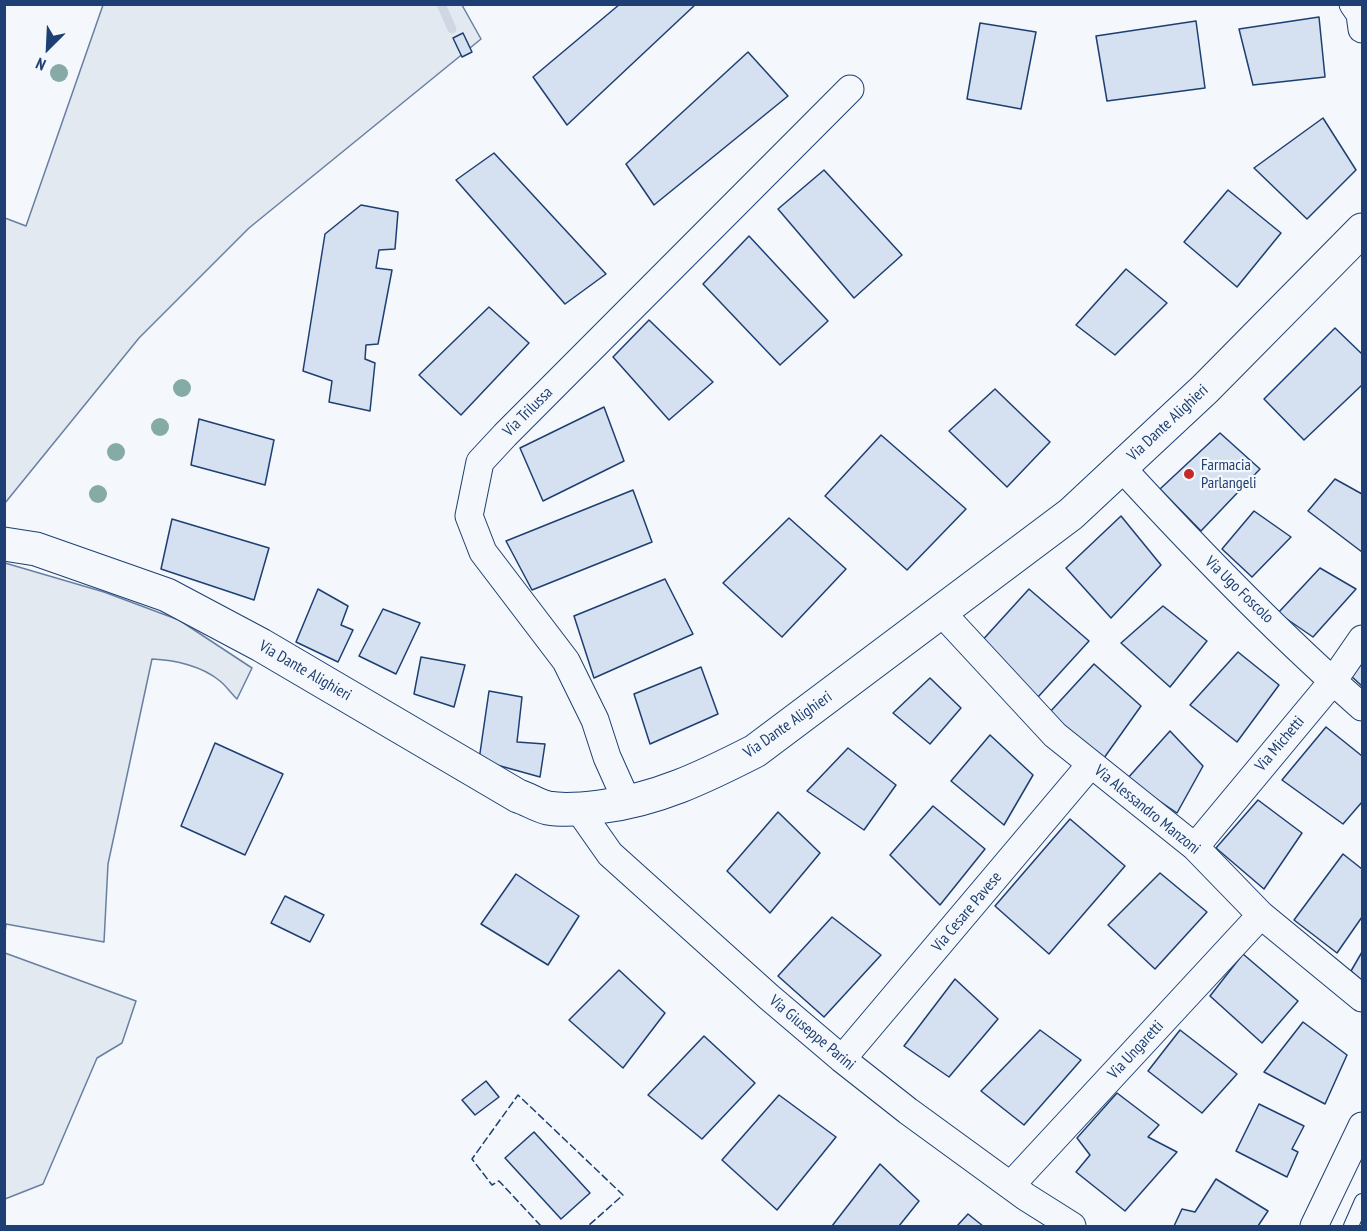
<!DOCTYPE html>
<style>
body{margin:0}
#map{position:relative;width:1367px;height:1231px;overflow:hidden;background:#f4f7fb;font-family:"PT Sans Narrow",sans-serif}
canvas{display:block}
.frame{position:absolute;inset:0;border:6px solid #1d3f73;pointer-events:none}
.north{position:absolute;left:18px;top:18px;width:60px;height:60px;-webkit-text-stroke:4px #f4f7fb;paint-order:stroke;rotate:204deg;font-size:16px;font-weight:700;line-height:24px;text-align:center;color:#1d3f73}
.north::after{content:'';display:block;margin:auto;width:21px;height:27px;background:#1d3f73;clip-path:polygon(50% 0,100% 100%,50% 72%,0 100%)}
</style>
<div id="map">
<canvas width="1367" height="1231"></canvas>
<div class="frame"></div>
<div class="north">N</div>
</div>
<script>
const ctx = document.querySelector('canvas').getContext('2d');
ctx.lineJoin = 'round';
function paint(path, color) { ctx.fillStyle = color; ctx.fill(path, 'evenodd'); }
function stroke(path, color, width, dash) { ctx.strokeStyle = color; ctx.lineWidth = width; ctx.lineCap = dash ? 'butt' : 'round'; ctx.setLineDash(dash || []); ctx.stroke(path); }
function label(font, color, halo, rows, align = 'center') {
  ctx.font = font + ' "PT Sans Narrow",sans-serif'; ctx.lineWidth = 4.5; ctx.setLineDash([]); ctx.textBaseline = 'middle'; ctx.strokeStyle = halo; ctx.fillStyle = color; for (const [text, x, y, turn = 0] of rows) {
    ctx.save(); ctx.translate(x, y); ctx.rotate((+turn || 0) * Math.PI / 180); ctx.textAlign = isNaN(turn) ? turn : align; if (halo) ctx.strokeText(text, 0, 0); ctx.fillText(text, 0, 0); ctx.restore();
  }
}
const green = new Path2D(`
 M103,5H462L481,39L249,228L139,338L5,503V218L26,226Z
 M5,563L104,592L179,620L252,668L237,699C231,693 226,686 220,681C202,666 175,660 152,659L108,864L104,942L6,924L5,933Z
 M5,953L136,1001L122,1043L97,1058L43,1184L5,1199Z`);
paint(green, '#e3e9f0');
stroke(green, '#687fa3', 1.5);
stroke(new Path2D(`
 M441,4L452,29`), '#cfd7e4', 9);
const building = new Path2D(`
 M620,4H696L567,125L533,77Z
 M1319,17L1325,77L1253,85L1239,29Z
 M1196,21L1205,88L1107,101L1096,36Z
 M980,23L1036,32L1021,109L967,99Z
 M463,33L472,52L462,57L453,38Z
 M748,52L788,96L654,205L626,164Z
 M1323,118L1356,170L1307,219L1254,168Z
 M494,153L606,274L565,304L456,180Z
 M824,170L902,255L854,298L778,209Z
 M1228,190L1281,233L1237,287L1184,242Z
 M361,205L398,212L395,249L379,250L376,268L392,270L378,344L366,345L365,359L375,363L370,411L329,402L332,381L303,371L325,234Z
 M749,236L828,321L780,365L703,284Z
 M1126,269L1167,303L1115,355L1076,325Z
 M489,307L529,343L461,415L419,375Z
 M649,320L713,382L669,420L613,357Z
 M1335,328L1362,354V385L1304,440L1264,399Z
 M995,389L1050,442L1007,487L949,431Z
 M604,407L624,461L543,501L520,448Z
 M199,419L274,440L265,485L191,465Z
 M1220,433L1260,469L1201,531L1160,489Z
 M881,435L966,509L907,570L825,496Z
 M1335,479L1362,494V552L1308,511Z
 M633,490L652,542L532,590L506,541Z
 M1254,511L1291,537L1252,577L1222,549Z
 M1121,516L1161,565L1111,618L1066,568Z
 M789,518L846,569L782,637L723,583Z
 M172,519L269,548L254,600L161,569Z
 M1320,568L1356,589L1313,637L1278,613Z
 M665,579L693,634L594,678L574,616Z
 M318,589L348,606L341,625L353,630L338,662L296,642Z
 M1029,589L1089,641L1038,697L979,644Z
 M1163,606L1207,641L1170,687L1121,643Z
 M383,609L420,623L396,674L359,656Z
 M1238,652L1279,685L1237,742L1190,705Z
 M421,657L465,665L454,707L414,694Z
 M1362,660V686L1350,675Z
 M1094,664L1141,706L1104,758L1049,713Z
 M701,667L718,714L650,744L634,694Z
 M930,678L961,708L930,744L893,713Z
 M489,691L522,697L517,742L545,744L540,777L479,760Z
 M1326,727L1362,756V802L1343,824L1282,780Z
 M1170,731L1203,766L1177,813L1127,779Z
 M990,735L1033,775L1004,825L951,781Z
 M215,743L283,774L245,855L181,826Z
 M848,748L896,785L864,830L807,791Z
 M1258,800L1302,833L1264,889L1216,848Z
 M933,806L985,849L940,905L890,855Z
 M778,812L820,853L770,913L727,871Z
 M1070,819L1125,866L1049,954L995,906Z
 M1343,854L1362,869V917L1337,953L1294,920Z
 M1160,873L1207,912L1155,969L1108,925Z
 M516,874L579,916L548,965L481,924Z
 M285,896L324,915L310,942L271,923Z
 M832,917L881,955L824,1017L778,976Z
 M1362,952V981L1351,971Z
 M1243,954L1298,1001L1262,1043L1210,996Z
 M619,970L665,1013L623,1068L569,1020Z
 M955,979L998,1019L949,1077L904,1046Z
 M1303,1022L1347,1055L1325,1104L1264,1072Z
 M1040,1030L1081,1060L1024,1125L981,1091Z
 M1180,1030L1237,1074L1202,1113L1148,1071Z
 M704,1036L755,1083L702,1139L648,1095Z
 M486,1081L499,1097L475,1115L462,1100Z
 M1117,1093L1159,1125L1148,1137L1177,1152L1125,1211L1076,1172L1090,1155L1077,1138Z
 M779,1095L836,1137L777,1210L722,1160Z
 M1259,1104L1304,1126L1292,1149L1298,1152L1287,1177L1236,1151Z
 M534,1132L590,1193L561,1219L505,1158Z
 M880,1164L919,1201L899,1226H832Z
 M1216,1179L1268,1211L1258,1226H1174L1182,1209L1195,1212Z
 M968,1214L983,1226H957Z`);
paint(building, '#d5e0f0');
stroke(building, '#1d3f73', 1.5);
const lane = new Path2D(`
 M1351,1226L1362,1201`);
const street = new Path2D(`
 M1353,4L1360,14L1362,29
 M1121,467C1198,551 1277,633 1362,707
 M941,612L1055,735L1195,847L1261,915L1362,998
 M628,804L607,757L595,720L566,661L483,552L469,516L480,462L505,435L850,89
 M579,810L610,854L769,997L842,1059L908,1111L1026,1197L1072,1226
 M1195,847L1333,681L1362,639
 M842,1059L1091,764
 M1011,1185L1261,915
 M1314,1226L1362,1126`);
const secondary = new Path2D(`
 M4,544L36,549L167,595L261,645L518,796C528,799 538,806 548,808C565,811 583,809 599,807C657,800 704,777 755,751L1071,514L1205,389L1362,230`);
stroke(lane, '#1d3f73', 16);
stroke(street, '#1d3f73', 29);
stroke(secondary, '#1d3f73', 35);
stroke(lane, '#f4f7fb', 14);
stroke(street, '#f4f7fb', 27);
stroke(secondary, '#f4f7fb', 33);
stroke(new Path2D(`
 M541,1226L499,1181L492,1185L472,1159L518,1095L623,1195L588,1226`), '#1d3f73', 1.5, [8, 3]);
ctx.fillStyle = '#86aba6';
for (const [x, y] of [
 [59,73],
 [182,388],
 [160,427],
 [116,452],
 [98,494]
]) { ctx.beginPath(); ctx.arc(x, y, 9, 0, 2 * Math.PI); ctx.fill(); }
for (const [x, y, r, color] of [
 [1189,474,6,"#c62828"]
]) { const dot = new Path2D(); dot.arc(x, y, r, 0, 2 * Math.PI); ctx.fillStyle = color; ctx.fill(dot); stroke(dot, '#f4f7fb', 2); }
label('16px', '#1d3f73', '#f4f7fb', [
 ["Via Trilussa",528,412,-45],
 ["Via Dante Alighieri",1168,423,-43],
 ["Via Ugo Foscolo",1239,590,44],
 ["Via Dante Alighieri",305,671,30],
 ["Via Dante Alighieri",788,725,-35],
 ["Via Michetti",1280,744,-50],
 ["Via Alessandro Manzoni",1147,810,39],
 ["Via Cesare Pavese",967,912,-50],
 ["Via Giuseppe Parini",812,1033,40],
 ["Via Ungaretti",1136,1050,-47]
]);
label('16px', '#1d3f73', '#f4f7fb', [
 ["Farmacia",1201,465],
 ["Parlangeli",1201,483]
], 'left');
</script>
